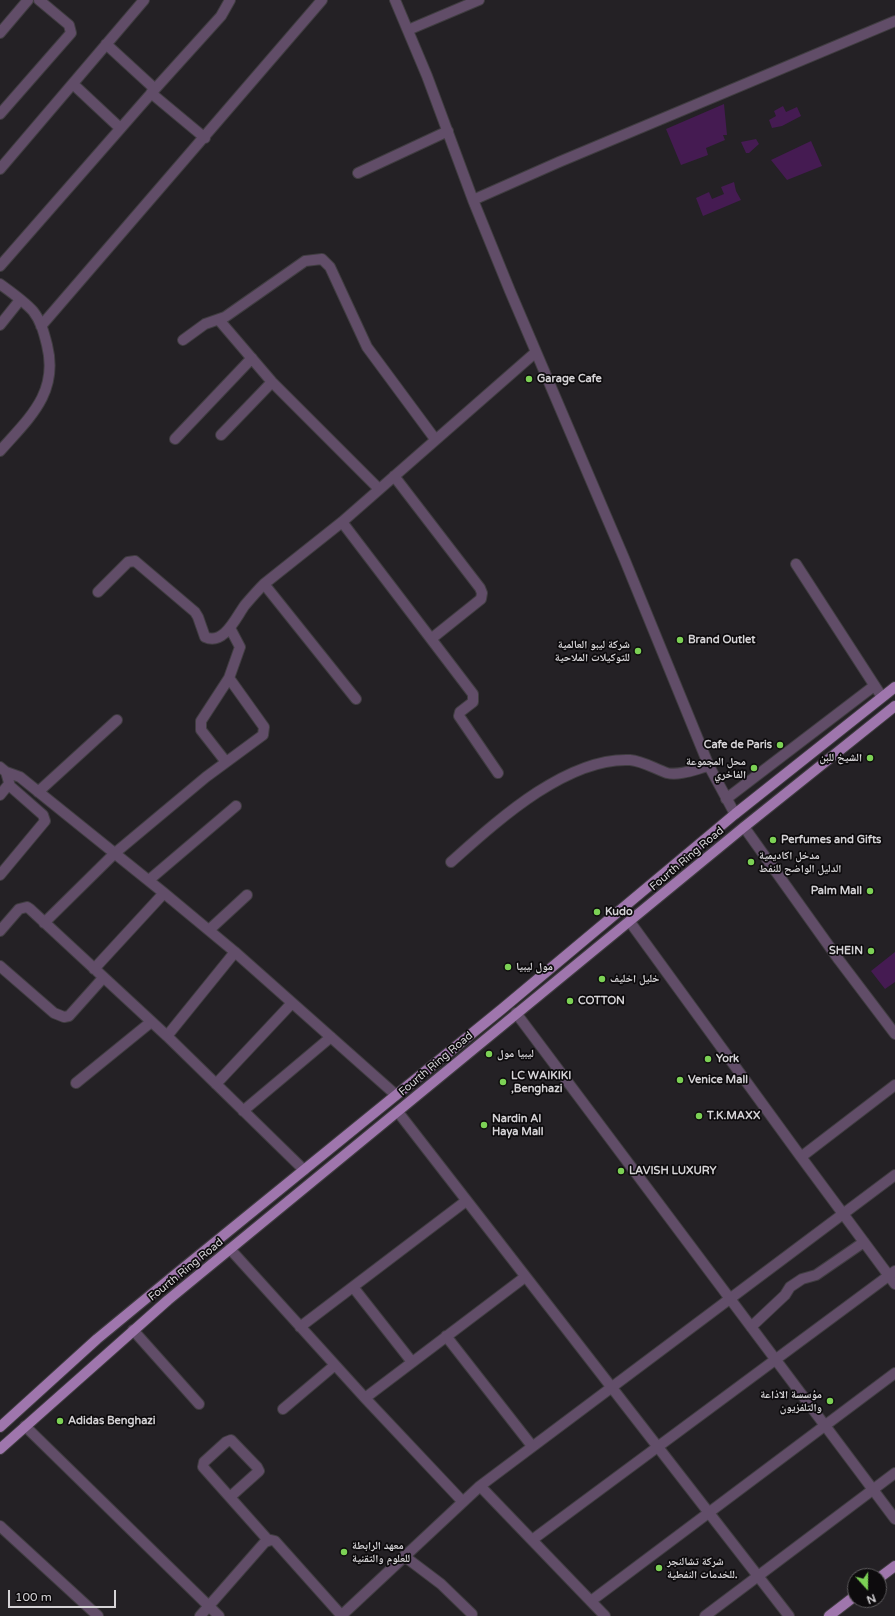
<!DOCTYPE html>
<meta charset="utf-8">
<style>
body{margin:0}
#map{position:relative;width:895px;height:1616px;overflow:hidden;background:#242125;font-family:"Varela Round",sans-serif}
canvas{display:block}
.north{position:absolute;left:847px;top:1568px;width:40px;height:40px;box-sizing:border-box;background:#0d0b0d;border:1px solid #5d5b5d;border-radius:50%;rotate:159deg;font-size:11px;font-weight:700;line-height:16px;text-align:center;color:#d5d3d6}
.north::after{content:'';display:block;margin:auto;width:14px;height:18px;background:#7cd155;clip-path:polygon(50% 0,100% 100%,50% 72%,0 100%)}
.scale{position:absolute;left:8px;top:1590px;width:108px;height:18px;box-sizing:border-box;border:2px solid #d5d3d6;border-top:0;padding-left:5px;font-size:12px;line-height:14px;white-space:nowrap;color:#d5d3d6;-webkit-text-stroke:3px #0d0b0d;paint-order:stroke}
</style>
<div id="map">
<canvas width="895" height="1616"></canvas>
<div class="north">N</div>
<div class="scale">100 m</div>
</div>
<script>
const ctx = document.querySelector('canvas').getContext('2d');
ctx.lineJoin = 'round';
function paint(path, color) { ctx.fillStyle = color; ctx.fill(path, 'evenodd'); }
function stroke(path, color, width, dash) { ctx.strokeStyle = color; ctx.lineWidth = width; ctx.lineCap = dash ? 'butt' : 'round'; ctx.setLineDash(dash || []); ctx.stroke(path); }
function label(font, color, halo, rows, align = 'center') {
  ctx.font = font + ' "Varela Round","Noto Naskh Arabic",sans-serif'; ctx.lineWidth = 3.5; ctx.setLineDash([]); ctx.textBaseline = 'middle'; ctx.strokeStyle = halo; ctx.fillStyle = color; for (const [text, x, y, turn = 0] of rows) {
    ctx.save(); ctx.translate(x, y); ctx.rotate((+turn || 0) * Math.PI / 180); ctx.textAlign = isNaN(turn) ? turn : align; if (halo) ctx.strokeText(text, 0, 0); ctx.fillText(text, 0, 0); ctx.restore();
  }
}
paint(new Path2D(`
 M724,104L727,135H723L725,140L706,148L708,155L681,165L666,129Z
 M783,106L786,112L797,107L801,116L782,126L772,128L769,120L776,116L774,111Z
 M756,139L759,144L749,153H746L741,142Z
 M811,141L822,166L787,180L771,160Z
 M734,182L736,191L741,200L703,216L696,198L709,192L712,199L724,194L721,187Z
 M895,952V982L885,989L871,971Z`), '#451b52');
const minor = new Path2D(`
 M395,0L427,76L473,200L510,291L624,558L709,766L735,814
 M408,30L479,0
 M0,33L28,0
 M106,44L155,89
 M73,84L120,128
 M151,93L205,138
 M0,114L71,33L69,25L39,0
 M0,169L144,0
 M358,173L448,131
 M473,200L559,162L895,21
 M0,266L155,89L221,16L230,0
 M0,284C11,292 24,301 33,311C41,321 44,333 47,345C59,393 29,418 0,451
 M219,320L272,382L379,489
 M0,325L20,300
 M41,326L322,0
 M183,340L205,324L225,317L305,261L322,259L330,267L367,347L435,439
 M221,435L272,382
 M175,439L252,358
 M394,476L480,588L482,593L481,599L431,639
 M342,522L473,694V702L460,712L459,716L498,773
 M796,564L882,697
 M264,584L356,699
 M98,592L128,562L135,561L195,612L198,617L205,637C224,646 236,617 245,605C251,598 257,591 264,584L342,522L536,352
 M226,762L201,730V721L229,678
 M0,767L6,772L20,777L164,893L235,952L396,1095
 M38,792L117,720
 M0,795L9,784
 M726,799L874,686
 M744,827L839,960L895,1034
 M451,862C496,822 566,757 630,760C643,761 655,769 667,773C680,776 696,769 709,766
 M0,875L45,821L43,815L10,786L6,772
 M149,880L236,806
 M630,922L801,1157
 M44,923L115,853L206,777L263,735L264,727L229,678L240,647L230,628
 M209,930L247,895
 M0,931L19,909L27,907L30,909L167,1036L304,1170
 M0,966L54,1013L64,1017L69,1016L103,978
 M94,969L164,893
 M516,1013L895,1519
 M167,1036L235,952
 M76,1083L151,1022
 M216,1084L292,1003
 M895,1085L801,1157L895,1284
 M243,1111L331,1037
 M398,1112L789,1616
 M230,1249L365,1398L463,1502
 M353,1287L412,1362
 M300,1327L466,1201
 M751,1327L785,1295L790,1287L802,1279L816,1275L864,1242
 M133,1330L199,1404
 M446,1336L532,1446
 M365,1398L525,1277
 M283,1409L335,1365
 M25,1426L219,1616
 M480,1486L605,1616
 M230,1497L259,1471L257,1467L231,1440L226,1442L204,1462L203,1467L268,1540
 M0,1526L98,1616
 M532,1540L895,1271
 M404,1556L441,1584L472,1614
 M591,1601L895,1373
 M200,1616L265,1542L271,1540L275,1541L342,1616
 M341,1616L480,1486L895,1175
 M705,1616L895,1473`);
const major = new Path2D(`
 M0,1427L97,1339L171,1278L502,1009L735,814L895,687
 M0,1449L168,1300L744,827L895,706
 M879,1578L895,1566
 M829,1616L855,1596`);
stroke(minor, '#403d41', 12);
stroke(major, '#403d41', 12);
stroke(minor, '#614d68', 10);
stroke(major, '#9f76ad', 10);
for (const [x, y, r, color] of [
 [529,379,4,"#7cd155"],
 [680,640,4,"#7cd155"],
 [638,651,4,"#7cd155"],
 [780,745,4,"#7cd155"],
 [870,758,4,"#7cd155"],
 [754,768,4,"#7cd155"],
 [773,840,4,"#7cd155"],
 [751,862,4,"#7cd155"],
 [870,891,4,"#7cd155"],
 [597,912,4,"#7cd155"],
 [871,951,4,"#7cd155"],
 [508,967,4,"#7cd155"],
 [602,979,4,"#7cd155"],
 [570,1001,4,"#7cd155"],
 [489,1054,4,"#7cd155"],
 [708,1059,4,"#7cd155"],
 [680,1080,4,"#7cd155"],
 [503,1082,4,"#7cd155"],
 [699,1116,4,"#7cd155"],
 [484,1125,4,"#7cd155"],
 [621,1171,4,"#7cd155"],
 [830,1401,4,"#7cd155"],
 [60,1421,4,"#7cd155"],
 [344,1552,4,"#7cd155"],
 [659,1568,4,"#7cd155"]
]) { const dot = new Path2D(); dot.arc(x, y, r, 0, 2 * Math.PI); ctx.fillStyle = color; ctx.fill(dot); stroke(dot, '#0d0b0d', 1.5); }
label('bold 11px', '#d5d3d6', '#0d0b0d', [
 ["Garage Cafe",537,379],
 ["Brand Outlet",688,640],
 ["شركة ليبو العالمية",630,645,"right"],
 ["للتوكيلات الملاحية",630,658,"right"],
 ["Cafe de Paris",772,745,"right"],
 ["الشيخ للبن",862,758,"right"],
 ["محل المجموعة",746,762,"right"],
 ["الفاخري",746,775,"right"],
 ["Perfumes and Gifts",781,840],
 ["مدخل اكاديمية",759,856],
 ["الدليل الواضح للنفط",759,869],
 ["Palm Mall",862,891,"right"],
 ["Kudo",605,912],
 ["SHEIN",863,951,"right"],
 ["مول ليبيا",516,967],
 ["خليل اخليف",610,979],
 ["COTTON",578,1001],
 ["ليبيا مول",497,1054],
 ["York",716,1059],
 ["LC WAIKIKI",511,1076],
 [",Benghazi",511,1089],
 ["Venice Mall",688,1080],
 ["T.K.MAXX",707,1116],
 ["Nardin Al",492,1119],
 ["Haya Mall",492,1132],
 ["LAVISH LUXURY",629,1171],
 ["مؤسسة الاذاعة",822,1395,"right"],
 ["والتلفزيون",822,1408,"right"],
 ["Adidas Benghazi",68,1421],
 ["معهد الرابطة",352,1546],
 ["للعلوم والتقنية",352,1559],
 ["شركة تشالنجر",667,1562],
 ["للخدمات النفطية.",667,1575]
], 'left');
label('11px', '#d5d3d6', '#0d0b0d', [
 ["Fourth Ring Road",687,859,-40],
 ["Fourth Ring Road",436,1064,-40],
 ["Fourth Ring Road",186,1270,-39]
]);
</script>
